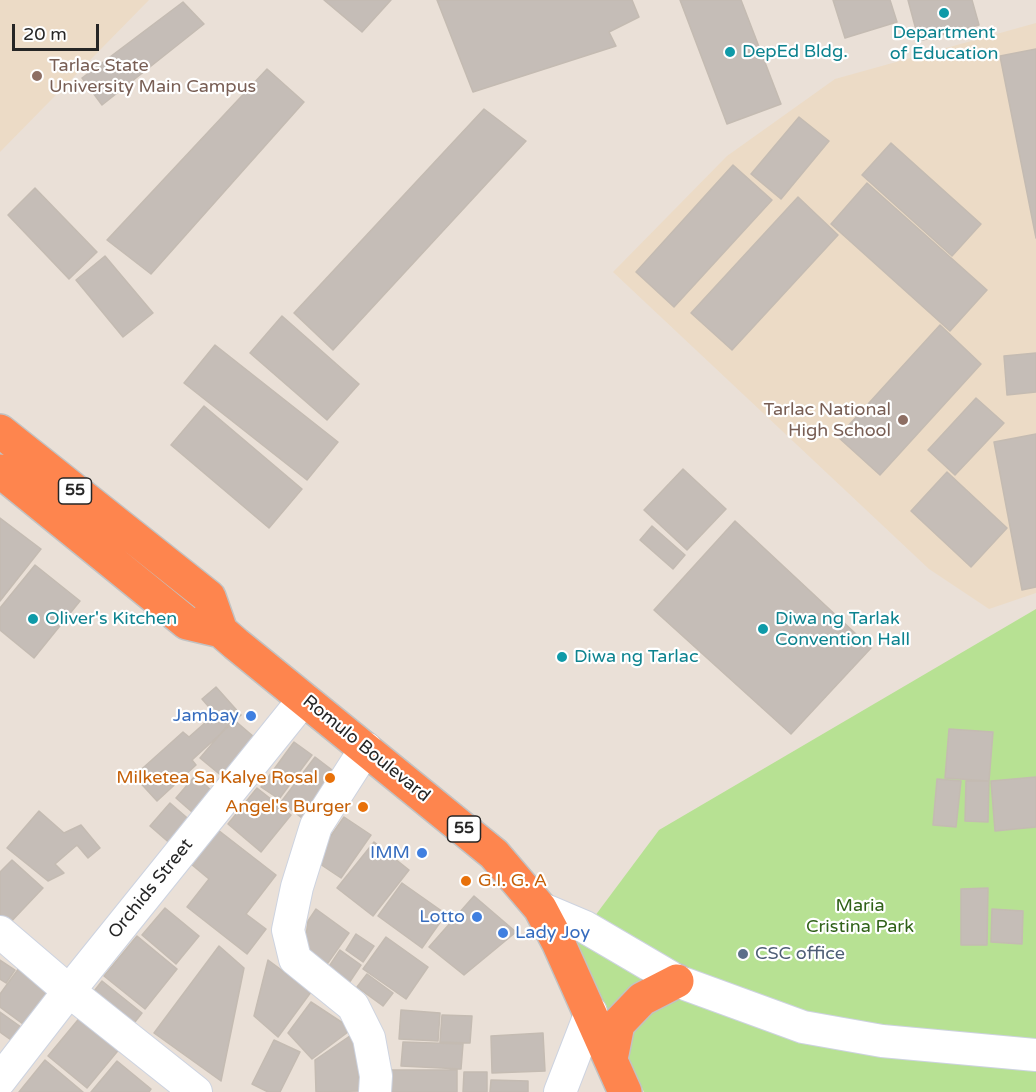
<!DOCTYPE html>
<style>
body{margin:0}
#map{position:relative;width:1036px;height:1092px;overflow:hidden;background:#eae0d7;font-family:"Varela Round",sans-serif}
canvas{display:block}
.scale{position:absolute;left:12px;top:24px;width:87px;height:27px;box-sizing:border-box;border:3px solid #262626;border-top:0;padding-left:8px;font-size:18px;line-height:21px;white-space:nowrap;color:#262626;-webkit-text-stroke:4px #fff;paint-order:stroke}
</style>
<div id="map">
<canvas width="1036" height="1092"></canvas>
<div class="scale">20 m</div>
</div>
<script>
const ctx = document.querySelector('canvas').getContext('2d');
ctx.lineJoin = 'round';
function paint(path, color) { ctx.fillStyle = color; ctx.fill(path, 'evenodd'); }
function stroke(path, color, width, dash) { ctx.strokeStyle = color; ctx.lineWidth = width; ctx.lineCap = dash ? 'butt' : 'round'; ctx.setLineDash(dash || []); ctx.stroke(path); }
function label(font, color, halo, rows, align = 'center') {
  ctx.font = font + ' "Varela Round",sans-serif'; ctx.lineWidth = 4.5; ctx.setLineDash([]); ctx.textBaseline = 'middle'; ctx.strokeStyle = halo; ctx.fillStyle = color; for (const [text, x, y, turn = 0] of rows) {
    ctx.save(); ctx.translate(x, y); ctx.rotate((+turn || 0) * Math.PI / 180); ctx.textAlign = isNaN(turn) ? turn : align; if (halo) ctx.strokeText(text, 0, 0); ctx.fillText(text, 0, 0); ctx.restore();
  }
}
paint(new Path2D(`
 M0,0H149L0,152Z
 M1036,23V593L989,609L929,569L613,272L727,156L835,79Z`), '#ecdbc6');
paint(new Path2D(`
 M1036,609V1092H644L574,944L659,830Z`), '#b7e193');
const building = new Path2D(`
 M324,0H391L362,32Z
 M437,0H632L639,17L609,32L616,46L473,92Z
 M680,0H741L781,104L727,124Z
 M833,0H890L897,22L845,38Z
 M908,0H972L979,25L919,41Z
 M183,2L204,24L102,105L82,78Z
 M1036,49V238L1000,56Z
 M267,69L304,102L151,274L107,240Z
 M484,109L526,141L333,350L294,313Z
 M799,117L829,141L781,199L751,174Z
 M891,143L981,224L952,256L862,175Z
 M733,165L772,200L674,307L636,272Z
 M867,183L987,290L950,331L831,224Z
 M35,188L97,252L69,279L8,215Z
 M798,197L838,235L732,350L691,313Z
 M105,256L153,313L123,337L76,280Z
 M282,316L359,384L327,420L250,353Z
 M940,325L981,364L880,475L838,437Z
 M215,345L338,442L307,480L184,383Z
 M1036,353V392L1007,395L1004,356Z
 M976,398L1004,423L955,475L928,450Z
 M204,406L302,489L269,528L171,445Z
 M1036,434V587L1022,590L994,442Z
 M683,469L726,509L687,550L644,510Z
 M947,472L1007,528L971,567L911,511Z
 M0,518L41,549L0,601Z
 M735,521L871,648L791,734L654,610Z
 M652,526L685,555L673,569L640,540Z
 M35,565L80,601L34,658L0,630V608Z
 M216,687L241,715L192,760L196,765L157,801L134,776L183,732L189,737L215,714L202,699Z
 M233,719L261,743L229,782L200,758Z
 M949,729L993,732L989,781L945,778Z
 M294,742L312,755L279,799L261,787Z
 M315,757L336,773L302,818L281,802Z
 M195,776L219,797L200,819L176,798Z
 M1036,777V827L995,831L991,781Z
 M937,779L961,781L956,827L933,825Z
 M966,781H989L988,822L965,821Z
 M257,788L291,815L261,852L228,824Z
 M170,803L193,823L173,846L150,826Z
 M39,811L64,833L81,825L100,848L88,858L77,845L55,864L64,873L48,881L7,848Z
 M344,817L371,835L341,878L314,860Z
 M218,830L276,875L246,914L266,929L247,954L187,907L209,879L191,864Z
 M374,842L409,870L373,916L337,888Z
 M12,860L43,888L6,927L0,921V872Z
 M402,883L446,914L422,948L378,916Z
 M988,888L987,945H961V889Z
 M474,896L516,932L464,975L429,947Z
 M165,908L199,936L176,964L142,935Z
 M316,909L349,933L325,967L304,952L308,921Z
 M992,909L1023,911L1022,944L991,942Z
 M356,934L374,946L363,962L346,950Z
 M137,936L177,969L145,1009L104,976Z
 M386,937L428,967L406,999L363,969Z
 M219,946L244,968L221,1081L154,1033Z
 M340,950L361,965L349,983L328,968Z
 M0,960L15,970L6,983L0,979Z
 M268,960L311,992L278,1037L254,1016Z
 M22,964L56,988L27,1027L0,1007V994Z
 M367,974L393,993L383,1006L357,987Z
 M102,981L142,1013L131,1027L91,995Z
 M311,1002L352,1029L312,1059L288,1033Z
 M401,1010L440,1013L438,1041L399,1039Z
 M0,1012L21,1027L11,1040L0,1032Z
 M82,1015L121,1047L87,1088L48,1056Z
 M442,1015L472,1016L470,1043L440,1042Z
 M357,1031L359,1091L316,1092L315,1060Z
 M543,1033L545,1071L492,1073L491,1036Z
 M274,1040L300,1052L280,1092H268L252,1084Z
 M403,1042L463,1044L461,1069L401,1066Z
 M45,1060L83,1092H19Z
 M117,1061L151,1089L149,1092H91Z
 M388,1070H457V1092H388Z
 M464,1072H487V1092H463Z
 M491,1080L528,1081V1092H490Z`);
paint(building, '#c5bdb7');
stroke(building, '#c4bbb2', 1.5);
const minor = new Path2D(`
 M366,748L316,826L297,887L288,930L295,959L353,1006L369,1038L376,1076L375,1092
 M540,908L585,927L677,981L803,1027L882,1041L1036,1055
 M0,932L69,991L196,1092
 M0,1080L69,991L304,699
 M560,1092L591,1012`);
const highway = new Path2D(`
 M0,431L209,597L221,631L236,644L494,854L540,908L558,942L625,1092
 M0,471L187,623L221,631
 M611,1059L618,1024L642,999L677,981`);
stroke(minor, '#cdd3e0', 34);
stroke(highway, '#c2c2c2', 36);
stroke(minor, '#fff', 32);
stroke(highway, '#fe854e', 33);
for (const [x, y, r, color] of [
 [944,13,6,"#0f9aa8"],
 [730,52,6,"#0f9aa8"],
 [37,76,6,"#8d6e63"],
 [903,420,6,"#8d6e63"],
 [33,619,6,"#0f9aa8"],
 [763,629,6,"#0f9aa8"],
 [562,657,6,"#0f9aa8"],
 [251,716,6,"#3f7fe0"],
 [330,778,6,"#e8710a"],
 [363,807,6,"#e8710a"],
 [422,853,6,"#3f7fe0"],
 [466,881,6,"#e8710a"],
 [477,917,6,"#3f7fe0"],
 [503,933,6,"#3f7fe0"],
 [743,954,6,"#5c6f8a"]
]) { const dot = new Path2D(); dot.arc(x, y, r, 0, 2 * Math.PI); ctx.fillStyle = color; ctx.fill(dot); stroke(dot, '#fff', 2); }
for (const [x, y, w] of [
 [75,491,33],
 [464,829,33]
]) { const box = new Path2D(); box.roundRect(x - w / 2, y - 13, w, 26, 4.5); ctx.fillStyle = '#fff'; ctx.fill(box); stroke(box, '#262626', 1.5); }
label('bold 16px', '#262626', null, [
 ["55",75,491],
 ["55",464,829]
]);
label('18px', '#0d838f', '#fff', [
 ["Department",944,33,"center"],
 ["of Education",944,54,"center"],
 ["DepEd Bldg.",742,52],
 ["Oliver's Kitchen",45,619],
 ["Diwa ng Tarlak",775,619],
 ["Convention Hall",775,640],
 ["Diwa ng Tarlac",574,657]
], 'left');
label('18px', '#785e54', '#fff', [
 ["Tarlac State",49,66],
 ["University Main Campus",49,87],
 ["Tarlac National",891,410,"right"],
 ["High School",891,431,"right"]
], 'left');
label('18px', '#366cbe', '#fff', [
 ["Jambay",239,716],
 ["IMM",410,853],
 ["Lotto",465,917],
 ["Lady Joy",515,933,"left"]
], 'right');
label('18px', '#262626', '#fff', [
 ["Romulo Boulevard",366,749,39],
 ["Orchids Street",151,889,-51]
]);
label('18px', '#c56008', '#fff', [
 ["Milketea Sa Kalye Rosal",318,778],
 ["Angel's Burger",351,807],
 ["G.I. G. A",478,881,"left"]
], 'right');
label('18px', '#306118', '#fff', [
 ["Maria",860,906],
 ["Cristina Park",860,927]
]);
label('18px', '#4e5e75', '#fff', [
 ["CSC office",755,954]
], 'left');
</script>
